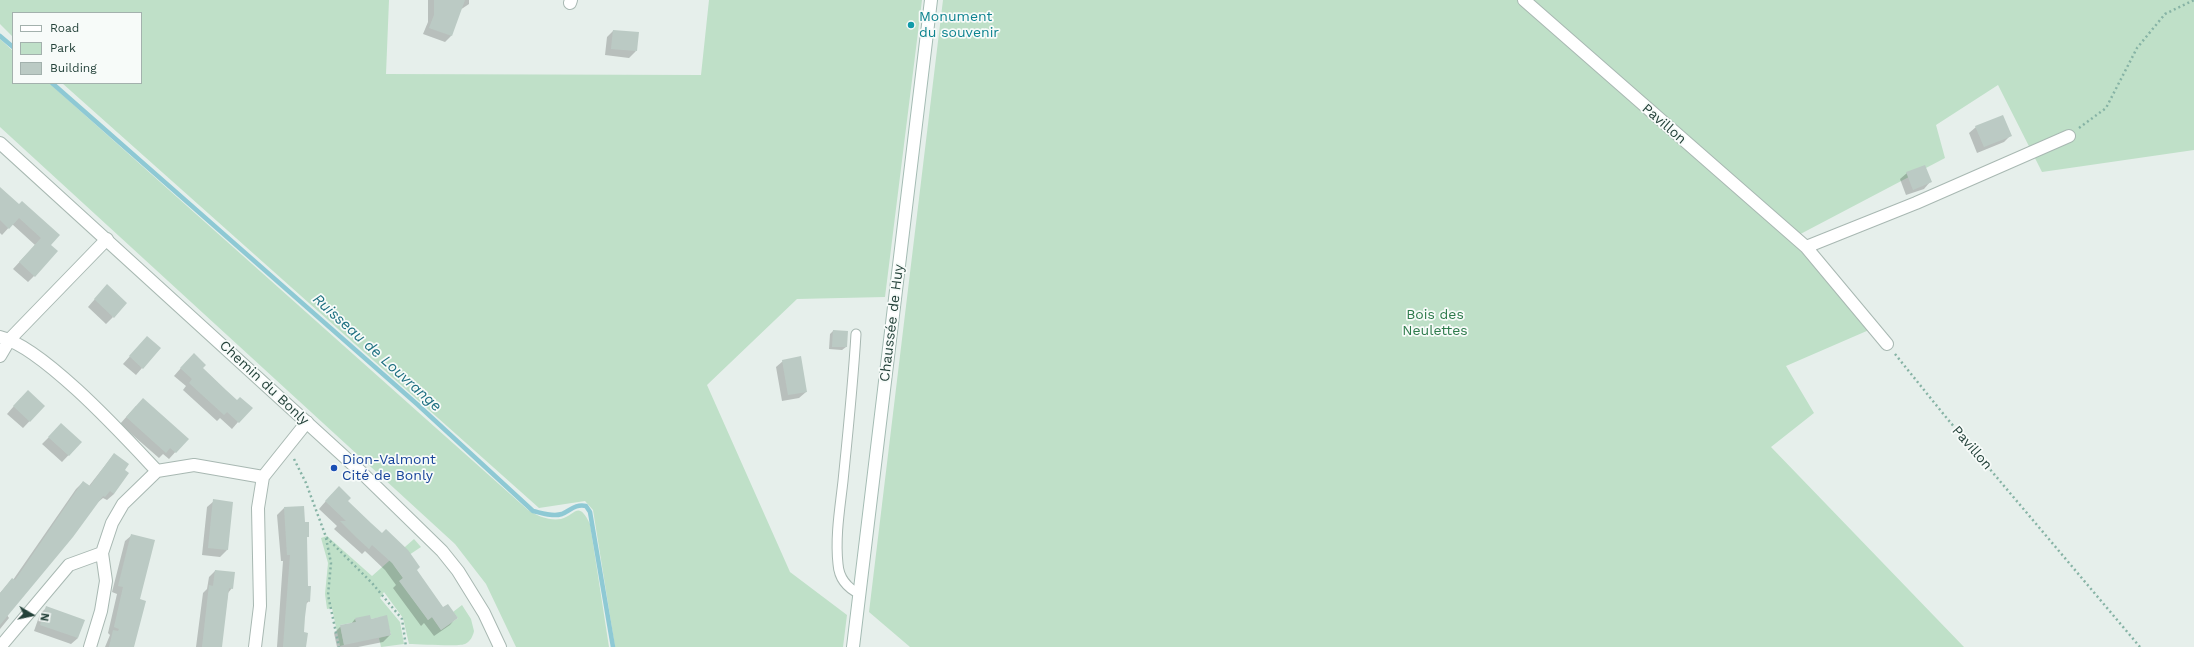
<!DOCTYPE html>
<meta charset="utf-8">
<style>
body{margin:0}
#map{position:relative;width:2194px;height:647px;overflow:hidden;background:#e6efeb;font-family:"Work Sans",sans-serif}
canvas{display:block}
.legend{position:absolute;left:12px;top:12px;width:130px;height:72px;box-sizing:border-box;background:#f7fbf9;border:1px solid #a3b1ad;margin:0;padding:5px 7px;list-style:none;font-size:12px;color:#24423a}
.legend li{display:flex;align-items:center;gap:8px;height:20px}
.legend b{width:20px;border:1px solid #a3b1ad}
.north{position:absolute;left:12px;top:595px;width:40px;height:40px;-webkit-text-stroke:3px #f7fbf9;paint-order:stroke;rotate:99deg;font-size:11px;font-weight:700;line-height:16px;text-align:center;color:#24423a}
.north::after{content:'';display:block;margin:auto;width:14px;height:18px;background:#24423a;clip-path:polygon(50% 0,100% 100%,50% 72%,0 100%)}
</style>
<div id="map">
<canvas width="2194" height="647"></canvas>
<ul class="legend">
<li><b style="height:5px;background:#fff"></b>Road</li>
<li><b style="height:11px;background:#bfe0c8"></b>Park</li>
<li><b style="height:11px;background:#bbcac4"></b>Building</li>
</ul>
<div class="north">N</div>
</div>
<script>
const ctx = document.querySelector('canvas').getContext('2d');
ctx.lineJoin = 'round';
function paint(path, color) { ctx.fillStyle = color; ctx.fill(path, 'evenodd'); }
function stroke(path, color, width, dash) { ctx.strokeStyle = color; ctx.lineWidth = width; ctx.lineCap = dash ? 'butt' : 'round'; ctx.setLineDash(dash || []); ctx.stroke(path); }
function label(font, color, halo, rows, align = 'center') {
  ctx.font = font + ' "Work Sans",sans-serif'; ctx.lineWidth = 3.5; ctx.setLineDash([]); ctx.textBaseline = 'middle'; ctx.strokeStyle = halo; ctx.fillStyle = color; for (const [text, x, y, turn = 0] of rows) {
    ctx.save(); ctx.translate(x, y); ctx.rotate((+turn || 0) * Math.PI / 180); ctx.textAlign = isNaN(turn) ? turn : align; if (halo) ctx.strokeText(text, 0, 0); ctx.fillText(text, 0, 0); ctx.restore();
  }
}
paint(new Path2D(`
 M0,0H389L386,74L701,75L709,0H922L885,297L797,299L707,385L790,572L847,615L843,647H615L593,510L585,501L539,508L62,83H141V13H13V37L0,24Z
 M943,0H2194V150L2042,172L1998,85L1936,125L1945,158L1789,240L1806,254L1869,330L1786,366L1814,413L1771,447L1964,647H910L869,612Z
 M0,39L13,51V83H49L528,510C537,516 550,521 561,519C575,516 578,499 590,524L609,647H516L486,584L455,544L0,127Z
 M327,536L372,576L414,539L421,547L394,565L403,578L400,581L428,620L432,617L441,630L458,618L453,612L462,605L471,619L474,631C473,636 470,642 465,644C457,647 420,644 409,644L403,618L384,592L380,598L400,622L404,644L381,647L379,638L391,635L386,616L371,619L355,618L356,622L340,625L344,645L340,646L332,608L327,609L325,594L328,563L321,538Z`), '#bfe0c8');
paint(new Path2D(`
 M428,0H469V4L460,10L451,36L445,42L423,34L428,22Z
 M613,31L636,51L629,58L605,55L607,37Z
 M1976,127L2010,136L2004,142L1977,153L1969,133Z
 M1907,173L1930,182L1924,189L1906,195L1900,179Z
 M0,188L19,205L50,245L34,276L28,282L13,269L35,245L12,224L2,235L0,233Z
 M101,292L113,317L106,324L88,307Z
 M833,331L846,347L842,350L829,349L830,334Z
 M141,344L142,368L136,375L123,364Z
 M187,361L202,368L237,401L238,422L232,429L220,418L217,421L183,390L186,386L174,376Z
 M783,361L806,392L799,398L782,401L776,367Z
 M21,398L44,406L23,428L7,414Z
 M136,406L187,439L169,459L163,454L159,458L120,424Z
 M55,431L81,442L62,462L42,444Z
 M114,454V494L107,500L103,498L97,503L7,615L9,618L0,629V593L12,579L13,580L76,489L83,482L89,486Z
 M332,494L347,501L416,570L443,608L456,618L450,625L434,636L424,623L421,626L393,588L396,585L385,570L365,551L362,554L334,529L337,526L319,509Z
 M214,501L227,550L220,557L202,555L207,507Z
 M284,508L304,523L308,536L306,539L307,587L309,601L305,605L303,633L305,647H277L283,561H281L277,515Z
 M132,535L139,600L133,647H105L110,635L108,633L117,594L112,592L125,541Z
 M215,571L232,588L228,593L221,647H196L203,593L207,589L209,577Z
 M47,607L78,638L71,644L34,631L40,614Z
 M355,619L370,620L390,635L383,642L358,647H337L334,633L341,626L351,624Z`), '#0003');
stroke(new Path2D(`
 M0,36L13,47
 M52,83L418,405L533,511C542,513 552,517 562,514C571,510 575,504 586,506L590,512L613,647`), '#8ec9d4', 4.5);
paint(new Path2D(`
 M434,0H465L452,36L429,28L434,15Z
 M613,30L639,32L637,51L611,49Z
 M2003,115L2012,136L1984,147L1975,126Z
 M1925,165L1932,182L1913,190L1906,172Z
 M0,187L19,204L22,201L60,235L51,245L58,251L35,277L19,262L41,238L19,218L9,229L0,220Z
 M107,284L127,303L114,318L94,299Z
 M833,330L848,331L847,347H832Z
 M147,336L161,348L143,369L129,356Z
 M194,353L206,365L203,368L226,390L237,400L240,397L253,408L239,423L227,412L224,415L189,383L192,379L180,368Z
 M801,356L807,392L788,395L782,360Z
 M28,390L45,406L30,422L13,406Z
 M143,398L189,439L176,453L170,448L166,453L126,417Z
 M61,423L82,442L69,456L48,437Z
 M114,453L129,464L125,470L129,473L114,494L110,491L105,497L103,496L73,537L0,625V593L12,578L15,580L83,481L90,486Z
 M339,486L351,498L348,501L371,523L382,533L386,529L408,550L420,567L417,570L443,607L448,604L458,618L441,630L432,617L428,620L399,581L403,578L392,563L372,545L369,549L357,538L340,521H346L325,501Z
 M213,499L233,502L228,550L208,548Z
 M304,506L305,522H309V537H307L308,586H311L310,602L307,601L305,617L304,632L308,633L306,647H283L290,555H287L284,507Z
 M131,534L155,540L140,599L146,601L134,647H109L113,630L118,631L119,629L114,627L123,587L118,586Z
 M215,570L235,572L233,589L229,588L222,647H202L209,585L213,586Z
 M46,606L85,620L78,638L40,625Z
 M370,615L371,619L387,615L391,635L344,645L340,625L356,622L355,618Z`), '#bbcac4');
const service = new Path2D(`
 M856,334C853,384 848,432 843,481C840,508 835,536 838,564C839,578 847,588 860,594`);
const minor = new Path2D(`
 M1524,0L1806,247L1887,344
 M570,3L571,0
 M1806,247L1916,203L2069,136
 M0,337C43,347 125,437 157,471
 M0,356L10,339L107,239
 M0,647L69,565L102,553L112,523L123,504L157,471L194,465L263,477
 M90,647L101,611L106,581L102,553
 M255,647L260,606L258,508L263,477L307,422`);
const tertiary = new Path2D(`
 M0,143L360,471L442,551L458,571L484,613L500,647`);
const secondary = new Path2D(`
 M853,647L931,0`);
stroke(service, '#a8b8b2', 11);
stroke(minor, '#a8b8b2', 14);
stroke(tertiary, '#a8b8b2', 14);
stroke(secondary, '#a4bbb3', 14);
stroke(new Path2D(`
 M2079,128L2106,108L2137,48L2165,14L2194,0
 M1895,354L1945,416L2140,647
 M294,459L306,483L326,537L372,583L402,619L406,647
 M326,538L331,563L328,595L339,647`), '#86b3a5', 2.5, [2, 3]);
stroke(service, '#fff', 9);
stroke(minor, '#fff', 12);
stroke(tertiary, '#fff', 12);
stroke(secondary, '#fff', 12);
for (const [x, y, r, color] of [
 [911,25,4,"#0f9aa8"],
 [334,468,4,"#1a4fb4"]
]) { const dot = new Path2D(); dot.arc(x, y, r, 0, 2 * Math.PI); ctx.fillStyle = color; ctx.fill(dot); stroke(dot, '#f7fbf9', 1.5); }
label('14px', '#0d838f', '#f7fbf9', [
 ["Monument",919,17],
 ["du souvenir",919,33]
], 'left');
label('14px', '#24423a', '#f7fbf9', [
 ["Pavillon",1664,124,41],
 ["Chaussée de Huy",892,323,-83],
 ["Chemin du Bonly",264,383,43],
 ["Pavillon",1972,448,49]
]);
label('14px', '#2d7a4b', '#f7fbf9', [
 ["Bois des",1435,315],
 ["Neulettes",1435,331]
]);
label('14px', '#164399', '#f7fbf9', [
 ["Dion-Valmont",342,460],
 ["Cité de Bonly",342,476]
], 'left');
label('italic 15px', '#1c6f80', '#f7fbf9', [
 ["Ruisseau de Louvrange",377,353,42]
]);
</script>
